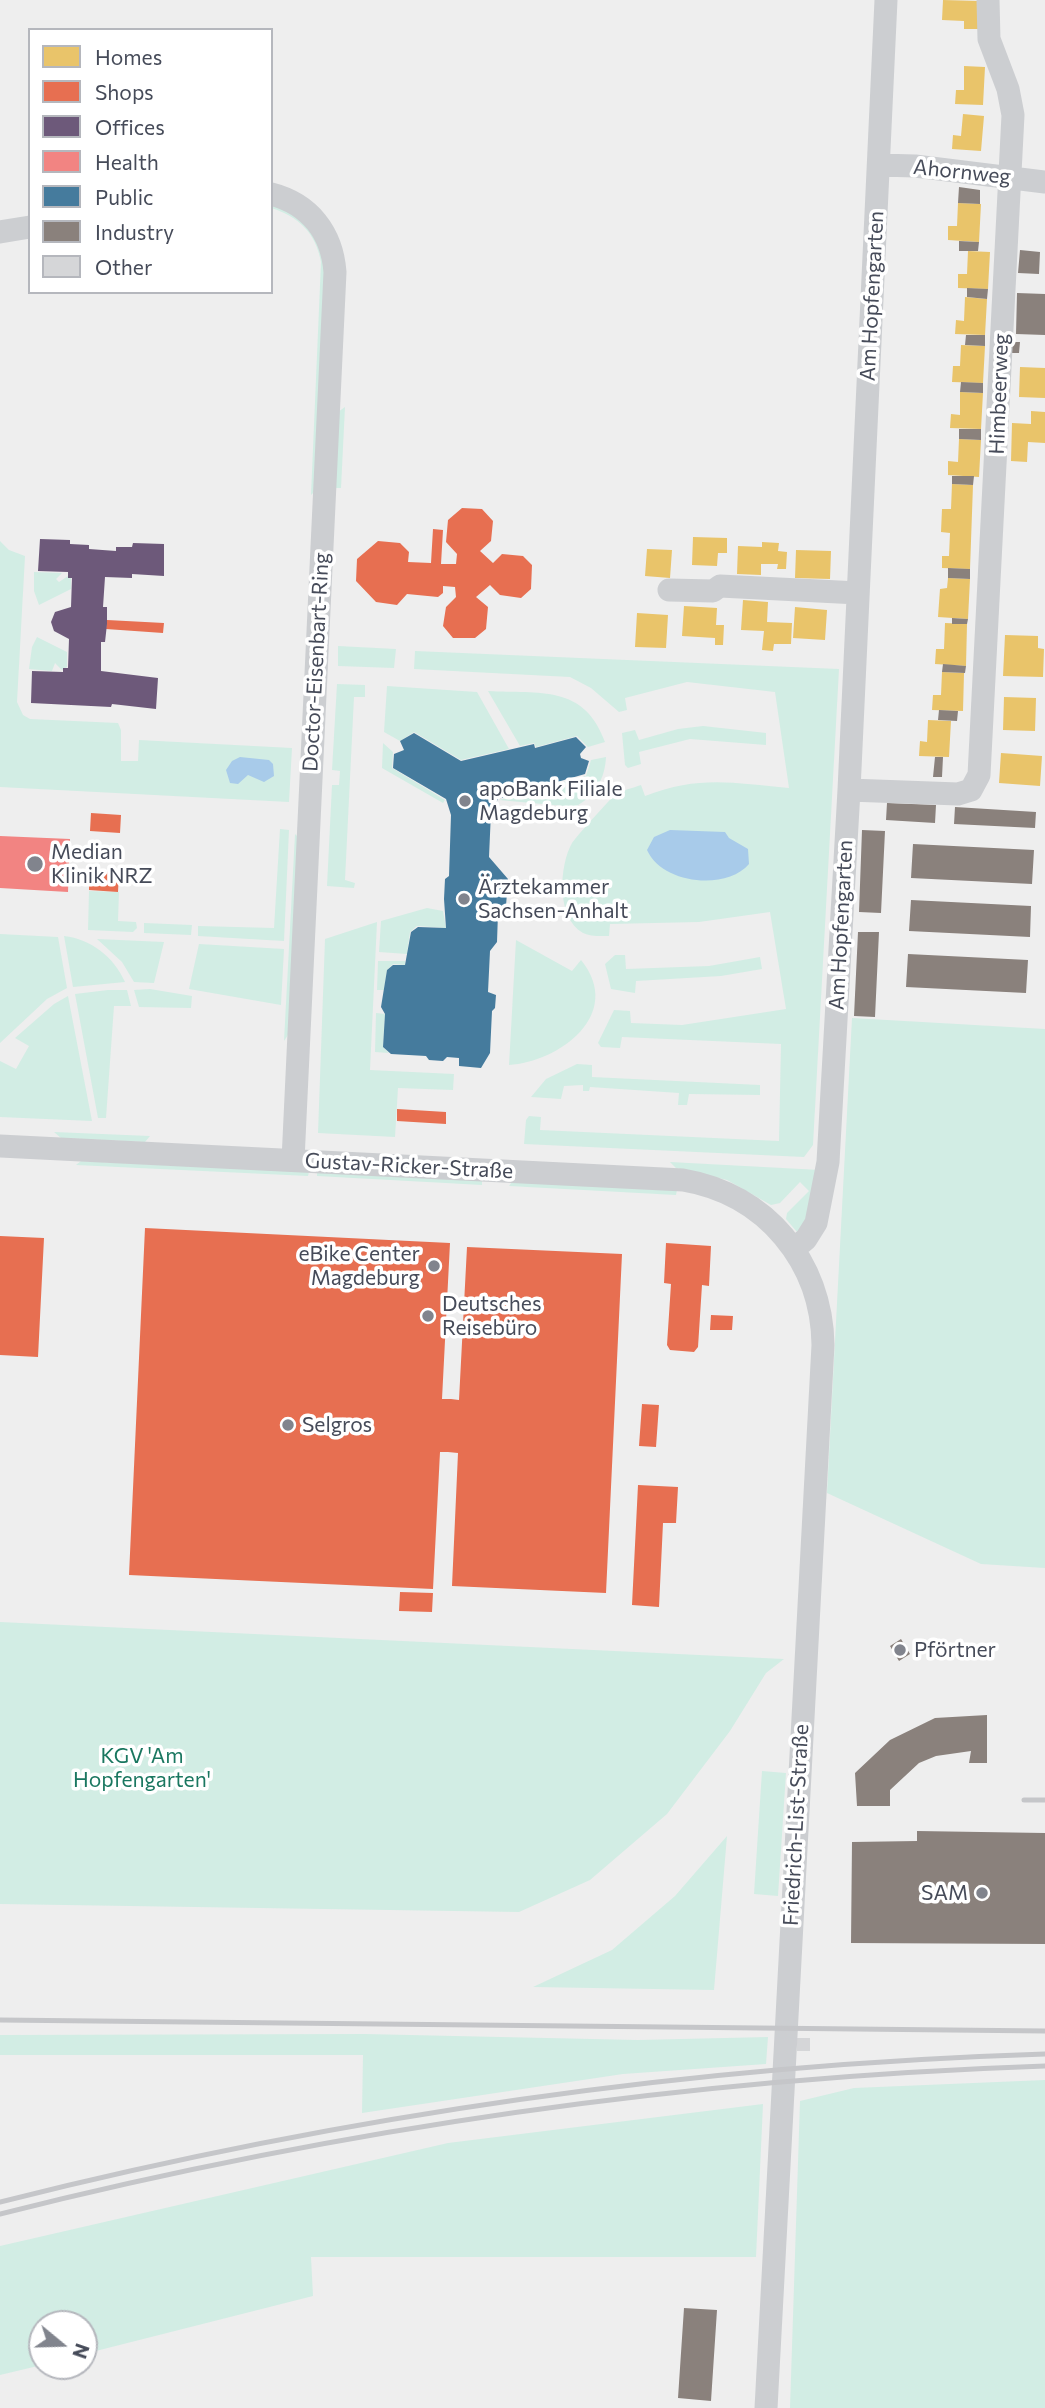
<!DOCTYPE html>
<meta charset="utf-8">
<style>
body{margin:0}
#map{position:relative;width:1045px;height:2408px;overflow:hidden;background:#eee;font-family:Commissioner,sans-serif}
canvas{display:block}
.legend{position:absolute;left:28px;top:28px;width:245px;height:266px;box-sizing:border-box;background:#fff;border:2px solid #b5b7bd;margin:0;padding:9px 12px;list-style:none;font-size:21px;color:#464b59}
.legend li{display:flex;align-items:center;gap:14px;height:35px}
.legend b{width:35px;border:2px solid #b5b7bd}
.north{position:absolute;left:28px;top:2310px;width:70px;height:70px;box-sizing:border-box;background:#fff;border:2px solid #b5b7bd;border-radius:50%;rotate:109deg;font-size:19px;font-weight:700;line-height:28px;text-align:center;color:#464b59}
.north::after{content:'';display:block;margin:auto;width:24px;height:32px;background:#81848d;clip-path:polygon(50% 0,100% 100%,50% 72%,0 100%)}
</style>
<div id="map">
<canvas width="1045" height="2408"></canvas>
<ul class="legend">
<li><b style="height:19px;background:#e9c46a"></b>Homes</li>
<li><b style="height:19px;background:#e76f51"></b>Shops</li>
<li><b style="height:19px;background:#6d597a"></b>Offices</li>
<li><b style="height:19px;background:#f28482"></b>Health</li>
<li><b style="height:19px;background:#457b9d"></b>Public</li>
<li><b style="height:19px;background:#8a817c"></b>Industry</li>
<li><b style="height:19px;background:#d5d6d8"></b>Other</li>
</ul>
<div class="north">N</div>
</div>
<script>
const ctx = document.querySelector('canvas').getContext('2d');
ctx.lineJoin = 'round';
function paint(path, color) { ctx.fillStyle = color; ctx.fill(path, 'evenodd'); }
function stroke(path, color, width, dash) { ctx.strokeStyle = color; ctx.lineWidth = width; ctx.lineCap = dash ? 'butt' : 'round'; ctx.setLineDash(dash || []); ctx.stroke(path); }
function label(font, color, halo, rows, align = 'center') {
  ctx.font = font + ' Commissioner,sans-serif'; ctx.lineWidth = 7; ctx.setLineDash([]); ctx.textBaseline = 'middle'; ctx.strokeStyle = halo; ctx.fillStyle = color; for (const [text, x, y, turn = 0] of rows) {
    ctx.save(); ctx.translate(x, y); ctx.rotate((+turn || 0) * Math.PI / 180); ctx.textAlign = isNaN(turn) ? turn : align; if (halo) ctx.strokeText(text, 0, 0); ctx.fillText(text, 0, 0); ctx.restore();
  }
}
paint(new Path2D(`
 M271,202L306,220L325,259L316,490L311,495L321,262C316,233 298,216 271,208Z
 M345,407L341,488H335L338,412Z
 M0,541L9,550L25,556L17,702L23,715L30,719L118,723L121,730V761H138L139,740L292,748L289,802L0,787Z
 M34,572L62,573L56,579L59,582L68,576L71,578V589L39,605L34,591Z
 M37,637L67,652V667L62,670L55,663L52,671L29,669L32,647Z
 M338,646L396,649L394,668L338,666Z
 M415,651L839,669L813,1145L804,1157L524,1144L526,1120L529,1116L541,1117L540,1130L779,1141L781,1044L622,1037L620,1048L601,1047L598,1043L614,1010L630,1011L631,1023L682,1025L786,1009L770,912L699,922L610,924L609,936C601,936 591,937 583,933C556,918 559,866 572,843C575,838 611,798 615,795C622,790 633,788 641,785L645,796C699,775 733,783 789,788L775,692L687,682L625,698L627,710L619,712L591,688L570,677L414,669Z
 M337,684L365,685V697H354L345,880L355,883L354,888L327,886L332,785H339L340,771L332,770Z
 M387,686L477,692L509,749L461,760L414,732L400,741L384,732Z
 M488,691C540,694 584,684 605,742L588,747L577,736L536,747L534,743L520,746Z
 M703,726L766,733V745L690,739L639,752L641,764L628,768L625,765L622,733L635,730L639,740L678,729Z
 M383,743L393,752L392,768L445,800L443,803L382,768Z
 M606,757C605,779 595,796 575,807L499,800L586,776L591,760Z
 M280,829L289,830L284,941L198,936V926L274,928Z
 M295,834L299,838L288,1035L284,1041Z
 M89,891L119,892L118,921L136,922L137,928L133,932L88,930Z
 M427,908L443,911L446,928L417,926L410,932L407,954L379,952L381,921Z
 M377,922L370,1070L454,1074L453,1090L398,1088L395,1137L318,1133L325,939Z
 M144,923L192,925L191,935L144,933Z
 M0,934L58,937L67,988L47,999L0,1043Z
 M64,936C91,939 114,957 125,982L73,987Z
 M97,939L164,942L154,983L134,982L122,962Z
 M516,940L572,971L581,960C625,1014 559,1062 509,1065Z
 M199,944L284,949L281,1005L189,989Z
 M615,955H625L626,969L709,966L760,957L762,969L721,976L636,981L635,993L611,989L605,964Z
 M378,961H405V965L393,964L387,970L384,990H377Z
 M150,989L192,996L191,1008L139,1007L134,990Z
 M108,990H127L131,1006H114L106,1118H98L75,994Z
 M68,996L92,1121L0,1117V1061L16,1069L29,1046L15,1038L54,1004Z
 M376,1013L385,1014L383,1047L389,1053L375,1052Z
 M852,1018L1045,1029V1568L981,1564L827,1493Z
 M577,1064L592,1065V1077L760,1085V1095L689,1094L687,1105H678L679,1093L590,1087L589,1091H583V1085L564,1086L561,1099L531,1097L546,1079Z
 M54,1132L150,1136L145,1142L61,1138Z
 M81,1161L309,1172L308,1176L76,1165Z
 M670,1162L820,1170L803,1239L786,1219L787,1213L809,1191L800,1182L780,1203L771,1205L727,1180L676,1168Z
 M317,1172L482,1181V1185L317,1176Z
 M512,1182L677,1190L676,1195L509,1186Z
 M0,1622L784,1659L766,1673L730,1731L667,1814L590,1880L519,1912L0,1904Z
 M762,1771L786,1773L778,1896L754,1894Z
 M727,1836L714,1990L533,1987L612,1950L675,1896Z
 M364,2034L638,2040L768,2037L766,2064L623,2074L362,2113L363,2055H0V2035Z
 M1045,2080V2408H790L800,2101L854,2088Z
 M763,2104L756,2257H311L313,2296L84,2354V2324H42V2365L0,2375V2246L448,2143Z`), '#d2ede4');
paint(new Path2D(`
 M240,757L269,760L273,764L274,776L264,782L248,775L238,784L230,783L226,770L232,761Z
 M670,830L725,832L729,838L748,849L749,864C726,891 662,884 647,850L654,837Z`), '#a8cbea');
paint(new Path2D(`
 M943,0L979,1L978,29H964V21L942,20Z
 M964,66L985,67L983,105L955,104L956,90H964Z
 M963,114L984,116L981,151L952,149L953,135L961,136Z
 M958,203L981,204L979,242L948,240V226H957Z
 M968,251L990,252L988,289L958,288V274H967Z
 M965,297L987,299L985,335L955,334L956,320L964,321Z
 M961,345L985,346L983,383L952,382L953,366H960Z
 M1020,367L1045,368V398L1019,397Z
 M960,392L983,393L981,429L950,428L951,414L960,415Z
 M1031,411L1045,412V443L1028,442L1027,462L1011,461L1012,423L1031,424Z
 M959,439L981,440L979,477L948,475V461L958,462Z
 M952,484L973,485L970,569L942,568V556H949L950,533L941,532L942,509H951Z
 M693,537L727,538V553H718L717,566L692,565Z
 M762,542L779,543L778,551L787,552L786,569H777L778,564H761V575L737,574L738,546L762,547Z
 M647,549L672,550L670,578L645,576Z
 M796,550L831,551L830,579L795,578Z
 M948,578L970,579L968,619L938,617L940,589L947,588Z
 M743,600L768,602L767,622L792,623L791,644H774L773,651L762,650L764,631L741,630Z
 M684,606L717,608L716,625H724L723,645H715V638L682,636Z
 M795,607L827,610L825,640L793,638Z
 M637,613L668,615L666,648L635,647Z
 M945,623L967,624L966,666L935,664L936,649H944Z
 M1005,635L1038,636V648L1044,649L1043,677L1003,676Z
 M942,672L964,673L963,711L932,710L933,695H941Z
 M1004,697L1036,698L1035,731L1003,730Z
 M928,720L951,721L949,757L919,756L920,741L927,742Z
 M1001,753L1042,756L1040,786L999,783Z`), '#e9c46a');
paint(new Path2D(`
 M462,508L482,509L493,521L491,541L480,551L493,563L502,554L523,556L532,565L531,589L521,598L500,595L490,585L476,597L488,607L486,629L475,638H453L443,626L446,607L456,597L455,587L443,586V593L438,597L407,594L397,605L376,602L356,581L357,559L378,541L400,543L409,552L408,562L431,563L433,529L443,530L441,564H456L457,554L446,542L448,520Z
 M107,620L164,623L163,633L106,629Z
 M91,813L121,815L120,833L90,831Z
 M89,871L119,872L118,892L89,890Z
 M397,1109L446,1112V1124L397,1121Z
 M145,1228L450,1243L442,1399H451L459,1400L467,1247L622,1254L606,1593L452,1586L458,1453L448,1452H440L433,1589L129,1575Z
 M0,1236L44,1238L38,1357L0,1355Z
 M666,1243L711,1246L709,1286L702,1285L698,1347L694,1352L670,1350L667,1345L671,1284L664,1283Z
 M711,1315L733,1316L732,1330H710Z
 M642,1404L659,1405L656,1447L639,1446Z
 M638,1485L678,1487L676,1523H663L659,1607L632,1605Z
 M400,1592L433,1593L432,1612L399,1611Z`), '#e76f51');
paint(new Path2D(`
 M40,539L70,540V544L89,545V549L116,551V547H132L133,543L164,544V576L132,574V578L105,577L103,607H107V624L105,642H101V671L158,678L156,709L112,704L111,707L31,703L32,671L63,672V668H68L69,639L54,631L51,622L55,612L71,607L72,578H68V572L38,571Z`), '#6d597a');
paint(new Path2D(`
 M0,836L70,839L68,892L0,888Z`), '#f28482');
paint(new Path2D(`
 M414,733L461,761L534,744L535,748L576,737L586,747L580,754L581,758L589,761L585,774L498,799L491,812L489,857L508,879L506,906L498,913L497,942L490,951L488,992L496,995L495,1008L492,1011L490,1053L481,1068L459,1066V1058L447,1057L443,1061L429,1060L426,1056L391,1054L383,1047L385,1014L381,1007L387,970L393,965H405L411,932L418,927L446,928L444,899L445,879L449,876L451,815L446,799L393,768L394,754L404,750L400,741Z`), '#457b9d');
paint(new Path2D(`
 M959,187L980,190V204L958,203Z
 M959,241L979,242L978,251H959Z
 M1020,250L1040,252L1039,274L1018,273Z
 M967,288L988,289L987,299L967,297Z
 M1017,293L1045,294V335L1016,334Z
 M966,335H985V346L965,345Z
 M1011,342H1020L1019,353H1011Z
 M961,382L983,383V393L960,392Z
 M959,429H981V440L959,439Z
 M952,476H974L973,485L952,484Z
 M948,568L970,569V579L948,578Z
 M952,618L968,619L967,624H952Z
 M943,664L966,666L965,673L942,672Z
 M939,710L958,711L957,721L938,720Z
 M935,757H943L942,777H933Z
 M887,803L936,805L935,823L886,820Z
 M955,807L1036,812L1035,828L954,824Z
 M862,830L885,831L881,913L859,912Z
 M913,844L1034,850L1032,884L911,878Z
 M911,900L1031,906L1030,937L909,931Z
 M858,932H879L875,1017L854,1016Z
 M908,954L1028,960L1026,993L906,987Z
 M901,1639L910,1654L899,1661L890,1646Z
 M987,1715V1763H969L971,1751L936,1756L919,1763L890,1790V1806H857L855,1773L890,1740L935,1718Z
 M917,1831L1045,1833V1944L851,1943L852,1842L917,1841Z
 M684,2308L717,2310L711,2401L678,2398Z`), '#8a817c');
paint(new Path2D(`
 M797,2038H810V2051H797Z`), '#d5d6d8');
stroke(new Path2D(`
 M879,165L915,166L1045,182
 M271,194C310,204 332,233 335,272L293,1160
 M0,232L30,227
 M669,590L713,591L720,586L858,593
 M849,790L958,794L971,790L979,775L1013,115L1008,89L989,39L988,0
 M0,1146L683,1180C766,1194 822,1262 823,1345L766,2408
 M795,1248L806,1239L816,1223L828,1162L849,790L886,0`), '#ccced1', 23);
stroke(new Path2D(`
 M1024,1800H1045
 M0,2020L1045,2031
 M0,2202C341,2116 693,2065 1045,2054
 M0,2214C341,2128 693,2078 1045,2066`), '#c5c6c9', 5);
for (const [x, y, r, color] of [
 [465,801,7,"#81848d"],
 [35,864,9,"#81848d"],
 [464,899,7,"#81848d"],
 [434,1266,7,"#81848d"],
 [428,1316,7,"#81848d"],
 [288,1425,7,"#81848d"],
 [900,1650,7,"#81848d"],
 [982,1893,7,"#81848d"]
]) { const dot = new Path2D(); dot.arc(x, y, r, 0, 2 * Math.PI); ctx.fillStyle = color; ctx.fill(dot); stroke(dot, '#fff', 2.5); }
label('21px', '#464b59', '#fff', [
 ["Ahornweg",962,172,6],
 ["Am Hopfengarten",872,296,-87],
 ["Himbeerweg",999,394,-88],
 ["Doctor-Eisenbart-Ring",316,662,-87],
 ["Am Hopfengarten",841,925,-87],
 ["Gustav-Ricker-Straße",409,1166,3],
 ["Friedrich-List-Straße",796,1825,-87]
]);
label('21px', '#464b59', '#fff', [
 ["apoBank Filiale",479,789],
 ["Magdeburg",479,813],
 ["Median",51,852],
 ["Klinik NRZ",51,876],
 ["Ärztekammer",478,887],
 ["Sachsen-Anhalt",478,911],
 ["eBike Center",420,1254,"right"],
 ["Magdeburg",420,1278,"right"],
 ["Deutsches",442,1304],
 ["Reisebüro",442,1328],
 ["Selgros",302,1425],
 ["Pförtner",914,1650],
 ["SAM",968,1893,"right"]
], 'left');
label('21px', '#1a7760', '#fff', [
 ["KGV 'Am",142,1756],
 ["Hopfengarten'",142,1780]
]);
</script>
